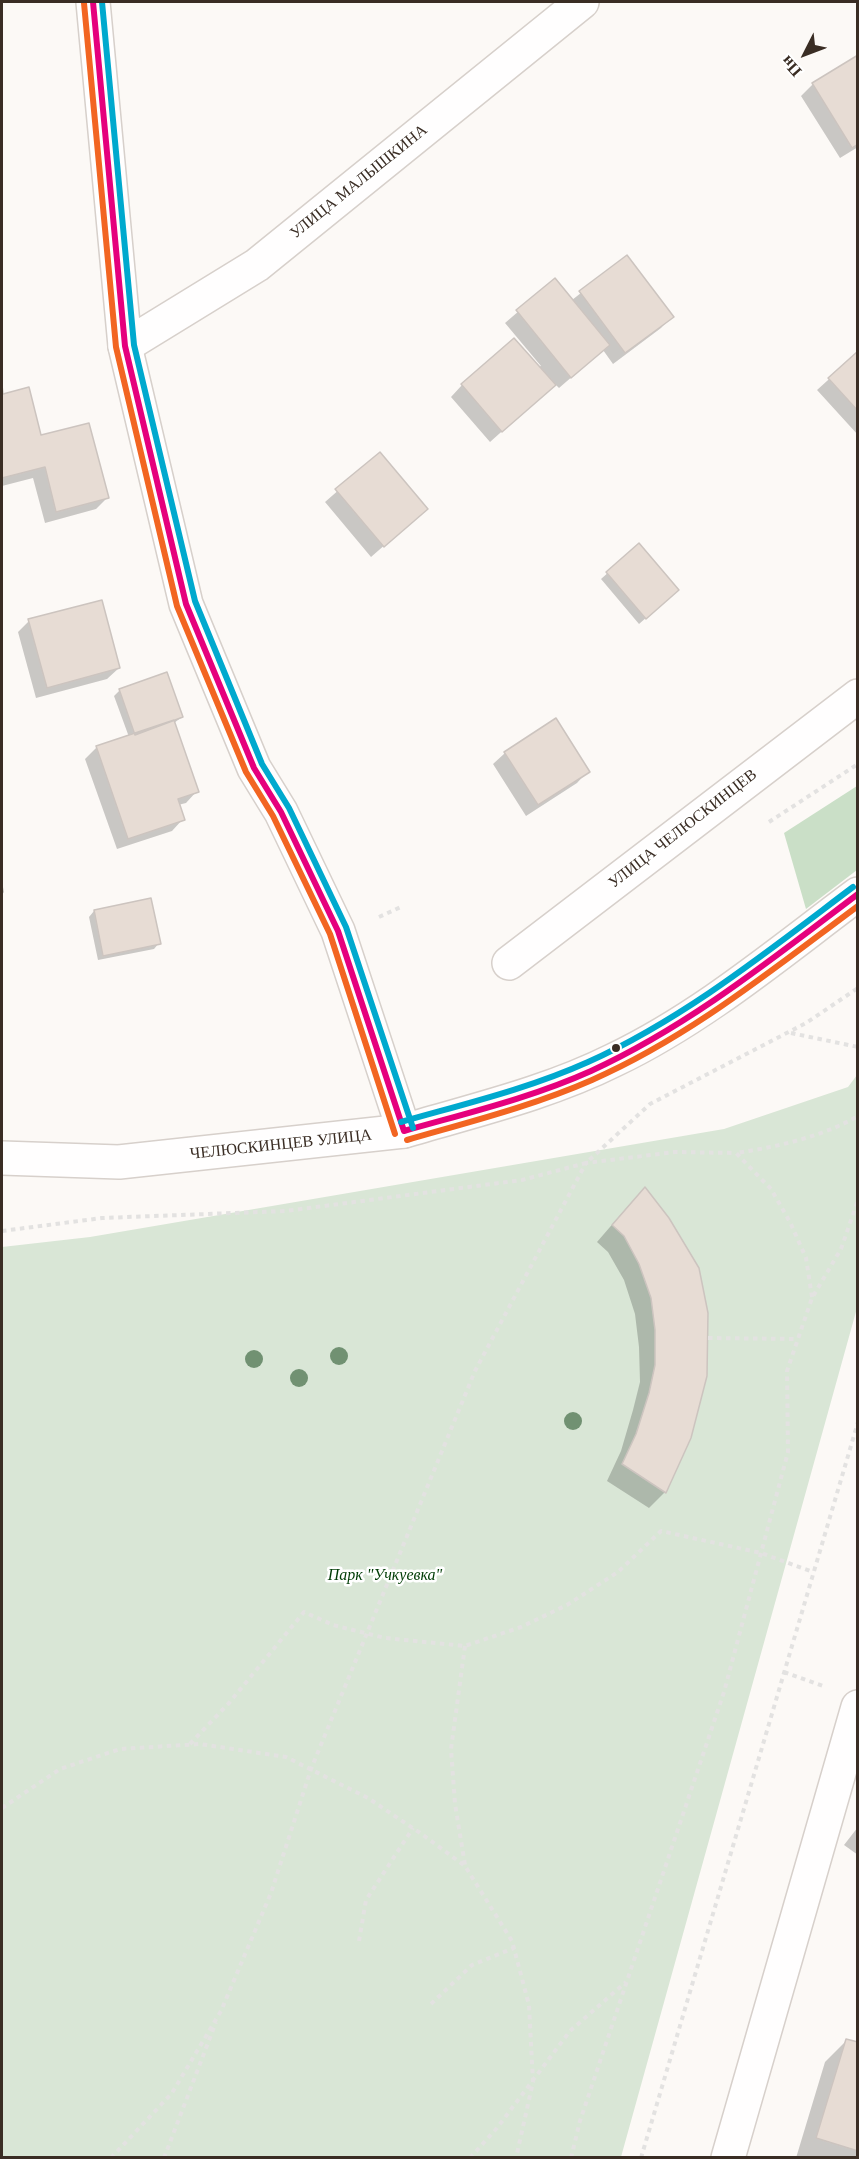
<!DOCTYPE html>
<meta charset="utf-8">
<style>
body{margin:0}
#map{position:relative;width:859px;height:2159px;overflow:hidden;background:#fcf9f6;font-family:"Times New Roman",serif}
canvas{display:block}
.frame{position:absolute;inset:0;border:3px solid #3a2d24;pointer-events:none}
.north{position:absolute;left:775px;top:24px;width:60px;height:60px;-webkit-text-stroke:4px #fff;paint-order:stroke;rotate:228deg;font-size:16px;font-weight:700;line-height:24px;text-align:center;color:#3a2d24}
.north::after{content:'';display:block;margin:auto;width:21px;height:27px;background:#3a2d24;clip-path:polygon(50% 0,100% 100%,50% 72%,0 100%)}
</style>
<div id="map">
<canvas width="859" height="2159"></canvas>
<div class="frame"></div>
<div class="north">Пн</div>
</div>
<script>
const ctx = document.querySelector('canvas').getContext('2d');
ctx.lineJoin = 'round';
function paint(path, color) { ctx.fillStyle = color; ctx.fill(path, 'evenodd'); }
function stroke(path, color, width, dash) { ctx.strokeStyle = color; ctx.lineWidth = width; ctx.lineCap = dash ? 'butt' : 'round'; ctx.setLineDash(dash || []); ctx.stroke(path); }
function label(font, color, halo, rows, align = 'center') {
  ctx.font = font + ' "Times New Roman",serif'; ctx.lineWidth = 5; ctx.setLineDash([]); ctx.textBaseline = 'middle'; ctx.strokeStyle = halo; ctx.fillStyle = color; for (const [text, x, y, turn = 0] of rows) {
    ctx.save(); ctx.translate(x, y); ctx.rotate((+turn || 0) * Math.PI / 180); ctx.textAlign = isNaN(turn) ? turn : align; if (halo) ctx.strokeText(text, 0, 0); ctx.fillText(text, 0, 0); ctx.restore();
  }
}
paint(new Path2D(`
 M857,1075V1308L621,2157H2V1247L90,1237L724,1129L848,1087Z`), '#d9e6d6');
paint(new Path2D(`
 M857,786V870L806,909L784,833Z`), '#cadfc7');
paint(new Path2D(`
 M858,56V147L840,158L801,96L813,84Z
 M627,257L672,316L661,328L613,364L603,350L559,388L555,384L490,442L451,397L462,385L541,366L505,323L555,280L572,300Z
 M858,353V435L817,390Z
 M2,392V396L40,437L107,498L96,509L45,523L33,478L2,486Z
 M380,454L426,509L371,557L325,502Z
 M639,545L671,596L639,624L601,579Z
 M29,621L119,668L107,679L36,698L18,632Z
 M120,690L182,717L174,723L197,791L186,803L178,805L183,819L172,831L117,849L85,759L97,747L129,737L114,696Z
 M505,753L588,771L577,783L526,816L493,764Z
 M2,882L4,892L2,895Z
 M94,911L159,943L154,949L98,960L89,917Z
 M629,1205L690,1438L665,1492L649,1508L607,1481L621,1451L633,1410L640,1382L639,1347L635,1314L624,1280L608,1252L597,1242Z
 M858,1827V1855L844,1845Z
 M847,2040L858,2044V2158H796L825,2062Z`), '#0003');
const building = new Path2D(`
 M858,55V144L852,148L812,83Z
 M627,255L674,317L625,353L579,291Z
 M555,278L610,345L571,378L516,310Z
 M514,338L556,385L502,432L461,384Z
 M858,351V411L828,378Z
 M2,385L3,394L29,387L41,435L89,423L109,498L56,512L45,467L2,478Z
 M380,452L428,509L384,547L335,489Z
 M639,543L679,590L646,619L606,572Z
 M102,600L120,668L47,688L28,619Z
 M167,672L183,717L135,735L119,689Z
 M556,718L590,772L538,805L504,752Z
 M174,720L199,792L178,799L185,820L128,839L96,746Z
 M151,898L161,944L103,956L94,910Z
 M645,1187L669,1218L699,1268L708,1313L707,1376L691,1438L666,1493L622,1464L636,1434L649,1393L655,1365V1330L651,1298L639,1264L624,1236L612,1225Z
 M846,2039L858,2042V2151L816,2138Z`);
paint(building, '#e7dcd4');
stroke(building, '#ccc4bf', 1.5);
const street = new Path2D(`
 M125,346L257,265L582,2
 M509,963L858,696
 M728,2158L858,1707`);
const secondary = new Path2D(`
 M404,1131C475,1110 548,1093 614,1060C702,1018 780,952 858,894`);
const primary = new Path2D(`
 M2,1158L119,1162L404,1131L338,931L281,812L254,768L186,604L125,346L93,2`);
stroke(street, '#d7d0cb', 36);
stroke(secondary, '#d7d0cb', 36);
stroke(primary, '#d7d0cb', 36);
stroke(new Path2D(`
 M769,822L858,764
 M379,917L401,907
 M791,1033L858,1047
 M2,1231L102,1218L286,1211L522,1180L586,1163L650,1104L806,1023L858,988
 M812,1297L806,1258L790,1222L771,1189L736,1153C776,1147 822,1137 858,1116
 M708,1338L798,1339
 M465,1646L451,1749L455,1804L465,1865
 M784,1672L823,1686
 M190,1744L229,1703L304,1612L333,1625L385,1638L465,1646L521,1627L567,1605L618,1572L661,1531L761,1553L813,1572
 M2,1808L60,1769L120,1749L200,1744L286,1757L368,1798L423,1835L465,1866L512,1941L529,2005L533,2082L516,2158
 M359,1941L366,1900L413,1828
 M431,2004L472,1965L514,1948
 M111,2158L172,2093L221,2011L271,1893L311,1769L475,1371L586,1163L675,1152L736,1153
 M164,2158L216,2022
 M470,2158L497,2128L570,2031L626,1982
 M571,2158L580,2121L724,1692L788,1452L787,1371L812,1298L841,1249L858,1200
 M641,2158L858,1422`), '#e3e2e1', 4, [4.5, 4.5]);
stroke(street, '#fffefe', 33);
stroke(secondary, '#fffefe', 33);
stroke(primary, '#fffefe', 33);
stroke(new Path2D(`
 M93,2L125,346L186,604L254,768L281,812L338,931L404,1131
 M404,1131C467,1113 531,1098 591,1071C689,1026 772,959 858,894`), '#e5007d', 6);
stroke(new Path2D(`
 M84,3L116,347L177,606L246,772L273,816L330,934L395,1134
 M407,1140C469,1122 533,1106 592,1080C690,1037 773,969 858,906`), '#f26522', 6);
stroke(new Path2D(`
 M102,2L134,345L195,601L262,764L289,808L346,927L413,1128
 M401,1122C464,1104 528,1089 588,1062C685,1018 768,951 853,887`), '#00a9ce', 6);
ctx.fillStyle = '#719172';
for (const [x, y] of [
 [339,1356],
 [254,1359],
 [299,1378],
 [573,1421]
]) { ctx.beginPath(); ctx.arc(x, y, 9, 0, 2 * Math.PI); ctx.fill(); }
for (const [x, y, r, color] of [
 [616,1048,5,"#3a2d24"]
]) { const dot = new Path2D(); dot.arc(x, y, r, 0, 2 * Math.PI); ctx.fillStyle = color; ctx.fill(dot); stroke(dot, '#fff', 2); }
label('16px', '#3a2d24', '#fff', [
 ["УЛИЦА МАЛЫШКИНА",359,182,-39],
 ["УЛИЦА ЧЕЛЮСКИНЦЕВ",683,829,-38],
 ["ЧЕЛЮСКИНЦЕВ УЛИЦА",281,1145,-6]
]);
label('italic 16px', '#003c06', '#fff', [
 ["Парк \"Учкуевка\"",385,1576]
]);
</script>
